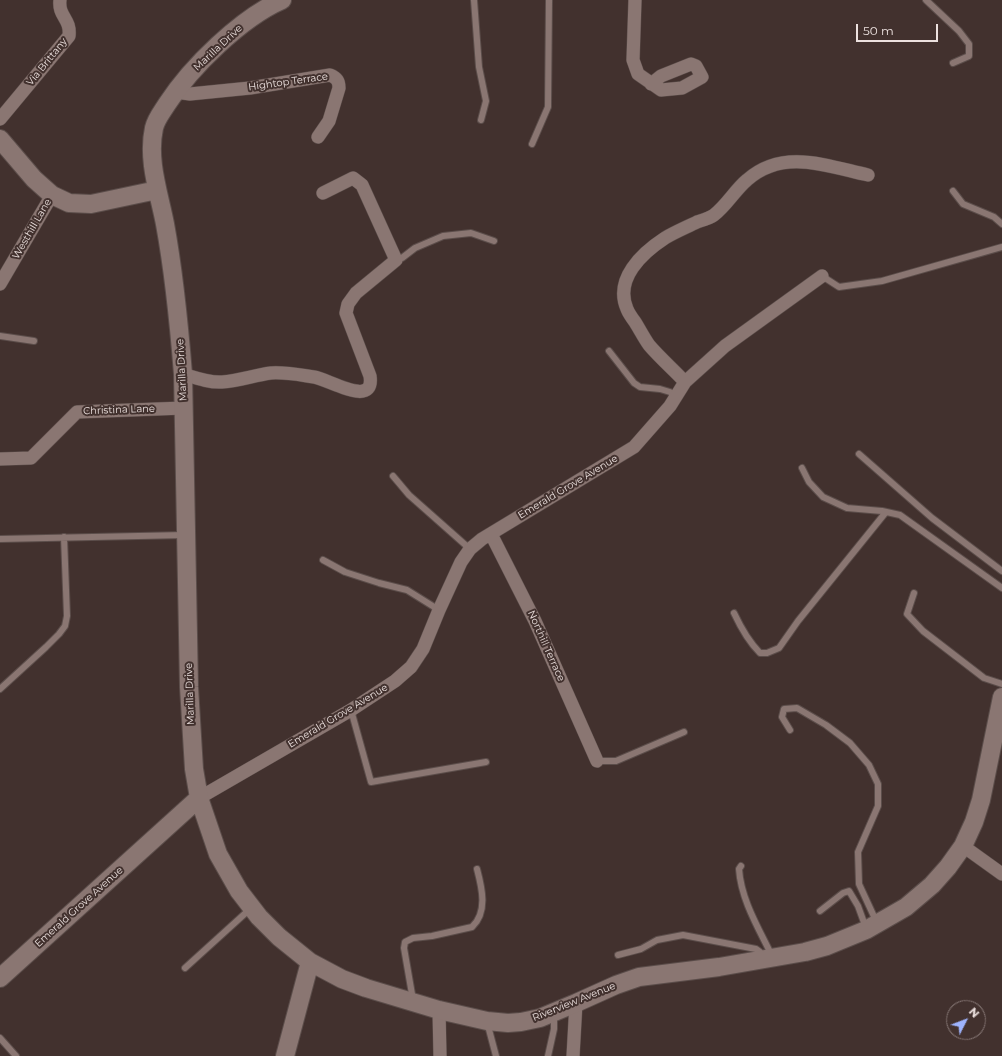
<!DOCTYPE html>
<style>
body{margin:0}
#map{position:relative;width:1002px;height:1056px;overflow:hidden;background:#42312e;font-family:Montserrat,sans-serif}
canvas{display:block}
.north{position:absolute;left:946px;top:1000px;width:40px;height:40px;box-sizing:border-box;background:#42312e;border:1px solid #867775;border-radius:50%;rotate:48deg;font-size:11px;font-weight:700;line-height:16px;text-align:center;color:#ece1df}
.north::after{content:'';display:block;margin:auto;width:14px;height:18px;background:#9eb3fd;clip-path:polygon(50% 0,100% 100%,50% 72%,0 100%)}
.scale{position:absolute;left:856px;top:24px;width:82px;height:18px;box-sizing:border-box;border:2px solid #ece1df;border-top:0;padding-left:5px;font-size:12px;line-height:14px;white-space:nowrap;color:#ece1df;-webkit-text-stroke:3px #42312e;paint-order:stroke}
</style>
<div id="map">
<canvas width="1002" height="1056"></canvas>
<div class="north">N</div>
<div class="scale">50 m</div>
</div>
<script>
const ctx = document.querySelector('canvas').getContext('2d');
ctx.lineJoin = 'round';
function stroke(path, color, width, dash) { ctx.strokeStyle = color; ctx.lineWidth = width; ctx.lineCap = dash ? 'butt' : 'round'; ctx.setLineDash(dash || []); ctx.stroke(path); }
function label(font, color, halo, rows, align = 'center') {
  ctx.font = font + ' Montserrat,sans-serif'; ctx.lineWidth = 4; ctx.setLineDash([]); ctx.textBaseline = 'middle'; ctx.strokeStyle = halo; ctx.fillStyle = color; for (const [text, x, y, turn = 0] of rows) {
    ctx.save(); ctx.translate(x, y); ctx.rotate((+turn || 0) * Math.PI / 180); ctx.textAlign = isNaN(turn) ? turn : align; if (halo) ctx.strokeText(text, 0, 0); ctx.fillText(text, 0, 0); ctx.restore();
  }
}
const lane = new Path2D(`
 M474,0L479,67L486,101L481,120
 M926,0L959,31L969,44V56L953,63
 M532,144L548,107L549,0
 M953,191L963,204L994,217L1002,224
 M396,260L402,258L415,248L443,236L471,233L494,241
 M822,276L839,287L882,281L1002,247
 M0,336L34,341
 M609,351L634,383L640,387L660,389L670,392L676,397
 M859,454L932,518L1002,571
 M802,468L809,482L823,497L847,508L882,511L900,515L1002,588
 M393,476L409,495L470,549
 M0,539L185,535
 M323,560L345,572L379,583L407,590L439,610
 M914,593L907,614L923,631L984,678L1002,684
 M734,613C741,628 748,641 760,653H767L779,648L798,621L886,512
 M0,689L46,647L59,634L65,626L67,616L64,537
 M351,710L371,782L486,762
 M790,730L782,717L784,709L797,708L826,725L850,743L869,765L878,784V806L858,852L859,884L877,923
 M597,761H616L684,732
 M741,866L739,869C741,900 759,929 772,956
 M820,911L843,893L849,891L858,906L866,928
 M618,955L641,949L657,940L683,935L756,949L760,952L762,958
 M185,968L250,909
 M413,1000L404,948L405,942L413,938L432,936L472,927C488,912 482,888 477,869
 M487,1022L496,1056
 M0,1038L16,1056
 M548,1056L554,1029V1014`);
const street = new Path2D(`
 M635,0L633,60L638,74L661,90L682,88L702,77L696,66L691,64L661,76L651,84
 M175,92L190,94L250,88L330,75C337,78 339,81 339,88L329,121L318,137
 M0,119L69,36C71,18 58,17 60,0
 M0,284L52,195
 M183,374C196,378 210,383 222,382C239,381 255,375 271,373C286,372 300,375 314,377C328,379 375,409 370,376L346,313L348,304L356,293L396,260L362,185L353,178L323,193
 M685,382C674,370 660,358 649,345C644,338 640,330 635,322C632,318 629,314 627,309C614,279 642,253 665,238C675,232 687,227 697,222C703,220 710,218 714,215C727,205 735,190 747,180C783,148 827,166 868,175
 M0,459L31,458L77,412L184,408
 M491,534L535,621L597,761
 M199,798L351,710L395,681L411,667L423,649L439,610L461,562L470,549L482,539L634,447L670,406L685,382L725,346L822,276
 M963,846L1002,874
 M439,1010L440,1056
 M573,1056L576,1003`);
const secondary = new Path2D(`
 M282,0C241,18 191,67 167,104C162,112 156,119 154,128C147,160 159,193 165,224C174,273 179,324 183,374L189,687L194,769L199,798L218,854L239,891L259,917L279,937L310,962L342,979L366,988L439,1010L487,1021L508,1023L521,1022L540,1018L576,1003L616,985L639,977L719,967L805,952L827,946L866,930L906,907L932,885L948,867L963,846L974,822L981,800L1002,697
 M0,139L34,179L52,195L69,203L91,204L157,190
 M0,978L199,798
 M285,1056L310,962`);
stroke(lane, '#5b4d4a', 8);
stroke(street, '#5b4d4a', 14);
stroke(secondary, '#5b4d4a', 20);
stroke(lane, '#8a7672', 6);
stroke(street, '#8a7672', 13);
stroke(secondary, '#8a7672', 18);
label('10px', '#ece1df', '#42312e', [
 ["Marilla Drive",218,48,-43],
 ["Via Brittany",47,62,-51],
 ["Hightop Terrace",288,82,-8],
 ["Westhill Lane",32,229,-60],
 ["Marilla Drive",182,370,-93],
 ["Christina Lane",119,410,-2],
 ["Emerald Grove Avenue",568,487,-31],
 ["Northill Terrace",546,646,66],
 ["Marilla Drive",190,694,-92],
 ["Emerald Grove Avenue",338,716,-31],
 ["Emerald Grove Avenue",79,907,-42],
 ["Riverview Avenue",574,1002,-22]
]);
</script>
